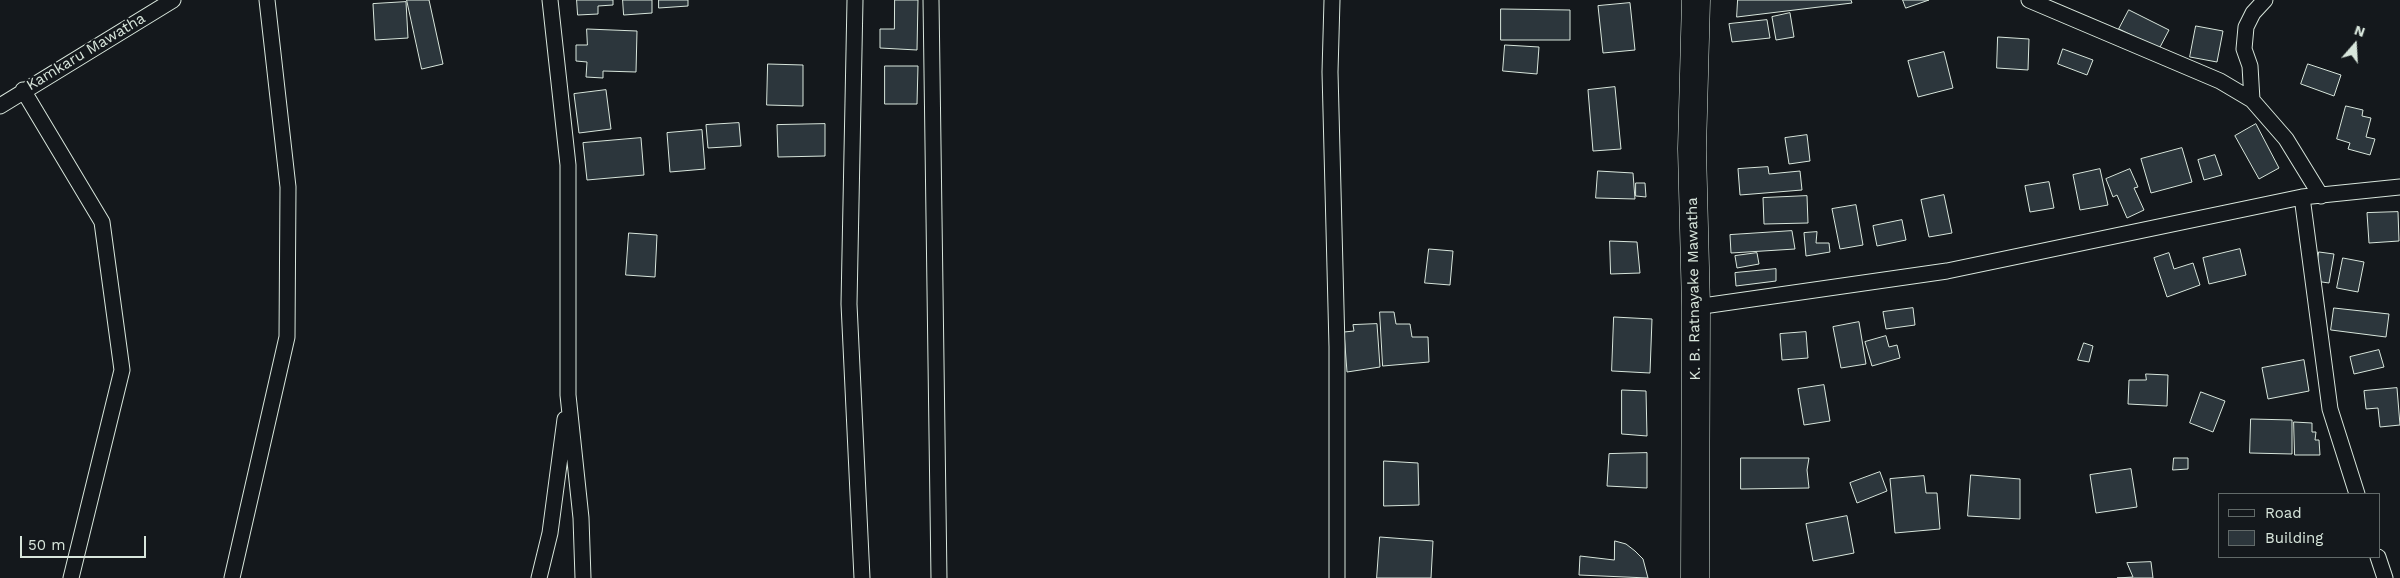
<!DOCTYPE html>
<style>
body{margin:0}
#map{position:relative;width:2400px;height:578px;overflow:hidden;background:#14181c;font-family:"Work Sans",sans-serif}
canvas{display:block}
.legend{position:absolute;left:2218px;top:493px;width:162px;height:65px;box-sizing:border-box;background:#14181c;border:1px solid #626a69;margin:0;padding:6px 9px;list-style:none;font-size:15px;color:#d8e6dc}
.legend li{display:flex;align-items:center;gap:10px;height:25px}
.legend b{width:25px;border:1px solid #626a69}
.north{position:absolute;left:2330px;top:20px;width:50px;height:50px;-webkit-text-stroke:4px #14181c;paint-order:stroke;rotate:19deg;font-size:14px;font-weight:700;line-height:20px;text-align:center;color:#d8e6dc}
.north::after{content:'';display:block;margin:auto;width:18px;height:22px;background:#d8e6dc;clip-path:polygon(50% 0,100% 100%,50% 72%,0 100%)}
.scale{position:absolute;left:20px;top:536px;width:126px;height:22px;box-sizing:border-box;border:2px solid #d8e6dc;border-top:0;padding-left:6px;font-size:15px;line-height:18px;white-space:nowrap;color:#d8e6dc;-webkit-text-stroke:4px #14181c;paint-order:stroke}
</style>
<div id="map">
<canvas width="2400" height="578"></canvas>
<ul class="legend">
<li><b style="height:6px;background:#14181c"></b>Road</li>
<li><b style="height:14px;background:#2c363c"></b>Building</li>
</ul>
<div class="north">N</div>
<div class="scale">50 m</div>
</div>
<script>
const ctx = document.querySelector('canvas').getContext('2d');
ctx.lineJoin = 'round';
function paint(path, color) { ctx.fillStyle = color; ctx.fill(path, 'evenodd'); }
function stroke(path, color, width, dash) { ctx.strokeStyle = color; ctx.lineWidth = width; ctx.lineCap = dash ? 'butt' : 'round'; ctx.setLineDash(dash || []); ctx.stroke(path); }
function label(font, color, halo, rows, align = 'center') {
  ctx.font = font + ' "Work Sans",sans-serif'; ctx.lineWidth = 4; ctx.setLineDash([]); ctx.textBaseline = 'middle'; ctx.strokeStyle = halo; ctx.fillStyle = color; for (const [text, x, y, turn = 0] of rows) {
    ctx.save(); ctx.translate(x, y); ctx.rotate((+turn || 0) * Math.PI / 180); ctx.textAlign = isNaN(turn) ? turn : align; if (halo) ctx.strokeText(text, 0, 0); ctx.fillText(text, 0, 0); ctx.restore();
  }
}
const building = new Path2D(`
 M407,0H429L443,64L422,69Z
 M577,0H613V5L598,6V14L578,15Z
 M623,0H652V13L624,15Z
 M659,0H688V6L659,8Z
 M895,0H918L917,50L880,48V29H894Z
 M1738,0H1851L1852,3L1737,17Z
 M1903,0H1929L1906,8Z
 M406,2L408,38L375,40L373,4Z
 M1630,3L1635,50L1603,53L1598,6Z
 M1501,9L1570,10V40H1501Z
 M2129,10L2169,30L2159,49L2119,29Z
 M1790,13L1794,37L1776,40L1772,17Z
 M1767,20L1770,38L1732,42L1729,24Z
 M2196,26L2223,31L2217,62L2190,57Z
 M587,29L637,31L636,72L603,71V78L586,77L587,62L576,61V45H587Z
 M1998,37L2029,39L2028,70L1997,68Z
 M1505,45L1539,47L1537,74L1503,71Z
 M2063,49L2093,60L2087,75L2058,64Z
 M1944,52L1953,88L1918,97L1908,61Z
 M768,64L803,65V106L767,105Z
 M2308,64L2341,75L2334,96L2301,84Z
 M885,66H918L917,104H885Z
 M1615,87L1621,149L1593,151L1588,90Z
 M606,90L611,129L579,133L574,94Z
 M2346,106L2363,110L2362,116L2371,118L2366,137L2375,139L2370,155L2348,149L2350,143L2337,139Z
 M739,123L741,146L708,148L706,125Z
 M825,124V156L778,157L777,125Z
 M2256,124L2279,168L2259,179L2235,136Z
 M702,130L705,169L670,172L667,133Z
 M1807,135L1810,161L1789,164L1785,138Z
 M641,138L644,175L587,180L583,143Z
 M2182,148L2192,182L2151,193L2141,159Z
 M2215,155L2222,175L2204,180L2198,160Z
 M1768,167L1769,174L1800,171L1802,190L1740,195L1738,169Z
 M2100,169L2108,205L2080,210L2073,175Z
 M2130,169L2138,187L2134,188L2144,210L2127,218L2117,195L2113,197L2106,179Z
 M1598,171L1633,173L1635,199L1596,198Z
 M2049,182L2054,208L2030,212L2025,186Z
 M1636,183H1645L1646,197L1636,196Z
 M1944,195L1952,233L1929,237L1921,200Z
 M1807,196L1808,223L1764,224L1763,198Z
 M1856,205L1863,245L1840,249L1832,209Z
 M2398,212L2399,241L2369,243L2367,213Z
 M1902,220L1906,240L1877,246L1873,226Z
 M1792,231L1795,249L1731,253L1730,235Z
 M1817,232L1816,243H1829L1830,252L1806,256L1804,233Z
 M629,233L657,235L655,277L626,275Z
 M1610,241L1637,242L1640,273L1611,274Z
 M1429,249L1453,251L1450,285L1425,283Z
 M2240,249L2246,275L2209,284L2203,258Z
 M2319,252L2334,254L2329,283L2315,281Z
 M1757,253L1759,264L1737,268L1735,256Z
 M2169,253L2174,269L2193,263L2200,285L2167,297L2154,258Z
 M2343,258L2364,262L2358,292L2337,288Z
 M1776,269V281L1736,286L1735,273Z
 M1913,308L1915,325L1886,329L1883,312Z
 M2334,308L2389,314L2386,337L2331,330Z
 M1380,312H1394L1396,324H1410L1412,337H1428L1429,362L1383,366Z
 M1614,317L1652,319L1650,373L1612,371Z
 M1859,322L1866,364L1841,368L1833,327Z
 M1377,324L1380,367L1347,372L1344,332L1354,331L1353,325Z
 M1806,332L1808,358L1782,360L1780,334Z
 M1886,336L1889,347L1897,345L1900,358L1872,366L1865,342Z
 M2084,343L2093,346L2089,362L2078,360Z
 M2379,350L2384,367L2354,374L2350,357Z
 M2304,360L2309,391L2268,399L2262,368Z
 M2146,374L2168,375L2167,406L2128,404L2129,380H2146Z
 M1824,385L1830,421L1804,425L1798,389Z
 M2397,388L2400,425L2380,427L2378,408L2366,409L2364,391Z
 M1622,390L1646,391L1647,436L1622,434Z
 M2201,392L2225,401L2213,432L2190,423Z
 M2251,419L2292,420V454L2250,453Z
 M2294,422L2312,423V432H2316L2315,440H2319L2320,455H2295Z
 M1647,453V488L1607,486L1609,454Z
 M1741,458H1809L1807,470L1809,488L1741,489Z
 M2174,458H2188V469L2173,470Z
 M1384,461L1418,463L1419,505L1384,506Z
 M2131,469L2137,507L2096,513L2090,475Z
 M1880,472L1887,491L1857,503L1850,483Z
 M1971,475L2020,479V519L1968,516Z
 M1924,476L1926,493H1937L1940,529L1895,533L1890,479Z
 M1847,516L1854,553L1813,561L1806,524Z
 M1380,537L1433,541L1431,578H1377Z
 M1615,541L1626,544L1635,551L1643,559L1648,578L1579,575L1580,556L1614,560Z
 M2151,562L2153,578H2117L2133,577L2127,563Z`);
paint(building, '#2c363c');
stroke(building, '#d8e6dc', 1);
const street = new Path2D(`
 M550,0L568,165V395L581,518L583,578
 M855,0L849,304L862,578
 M931,0L939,578
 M1332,0L1330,72L1337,347V578
 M2029,0L2220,81L2252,100L2286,139L2321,196
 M23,90L102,222L122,370L71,578
 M2252,100L2250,66L2244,49L2246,27L2253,13L2265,0
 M0,106L173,0
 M2302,197L2330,409L2357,494
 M1696,307L1947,271L2302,197L2400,187
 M2378,557L2385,578
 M232,578L287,337L288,187L267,0
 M539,578L550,533L565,419`);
const highway = new Path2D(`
 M1695,578L1696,307L1692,149L1696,0`);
stroke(street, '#d8e6dc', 17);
stroke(highway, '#d8e6dc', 29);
stroke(street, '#14181c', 15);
stroke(highway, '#14181c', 28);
label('15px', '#d8e6dc', '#14181c', [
 ["Kamkaru Mawatha",86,52,-31],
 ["K. B. Ratnayake Mawatha",1694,289,-91]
]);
</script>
